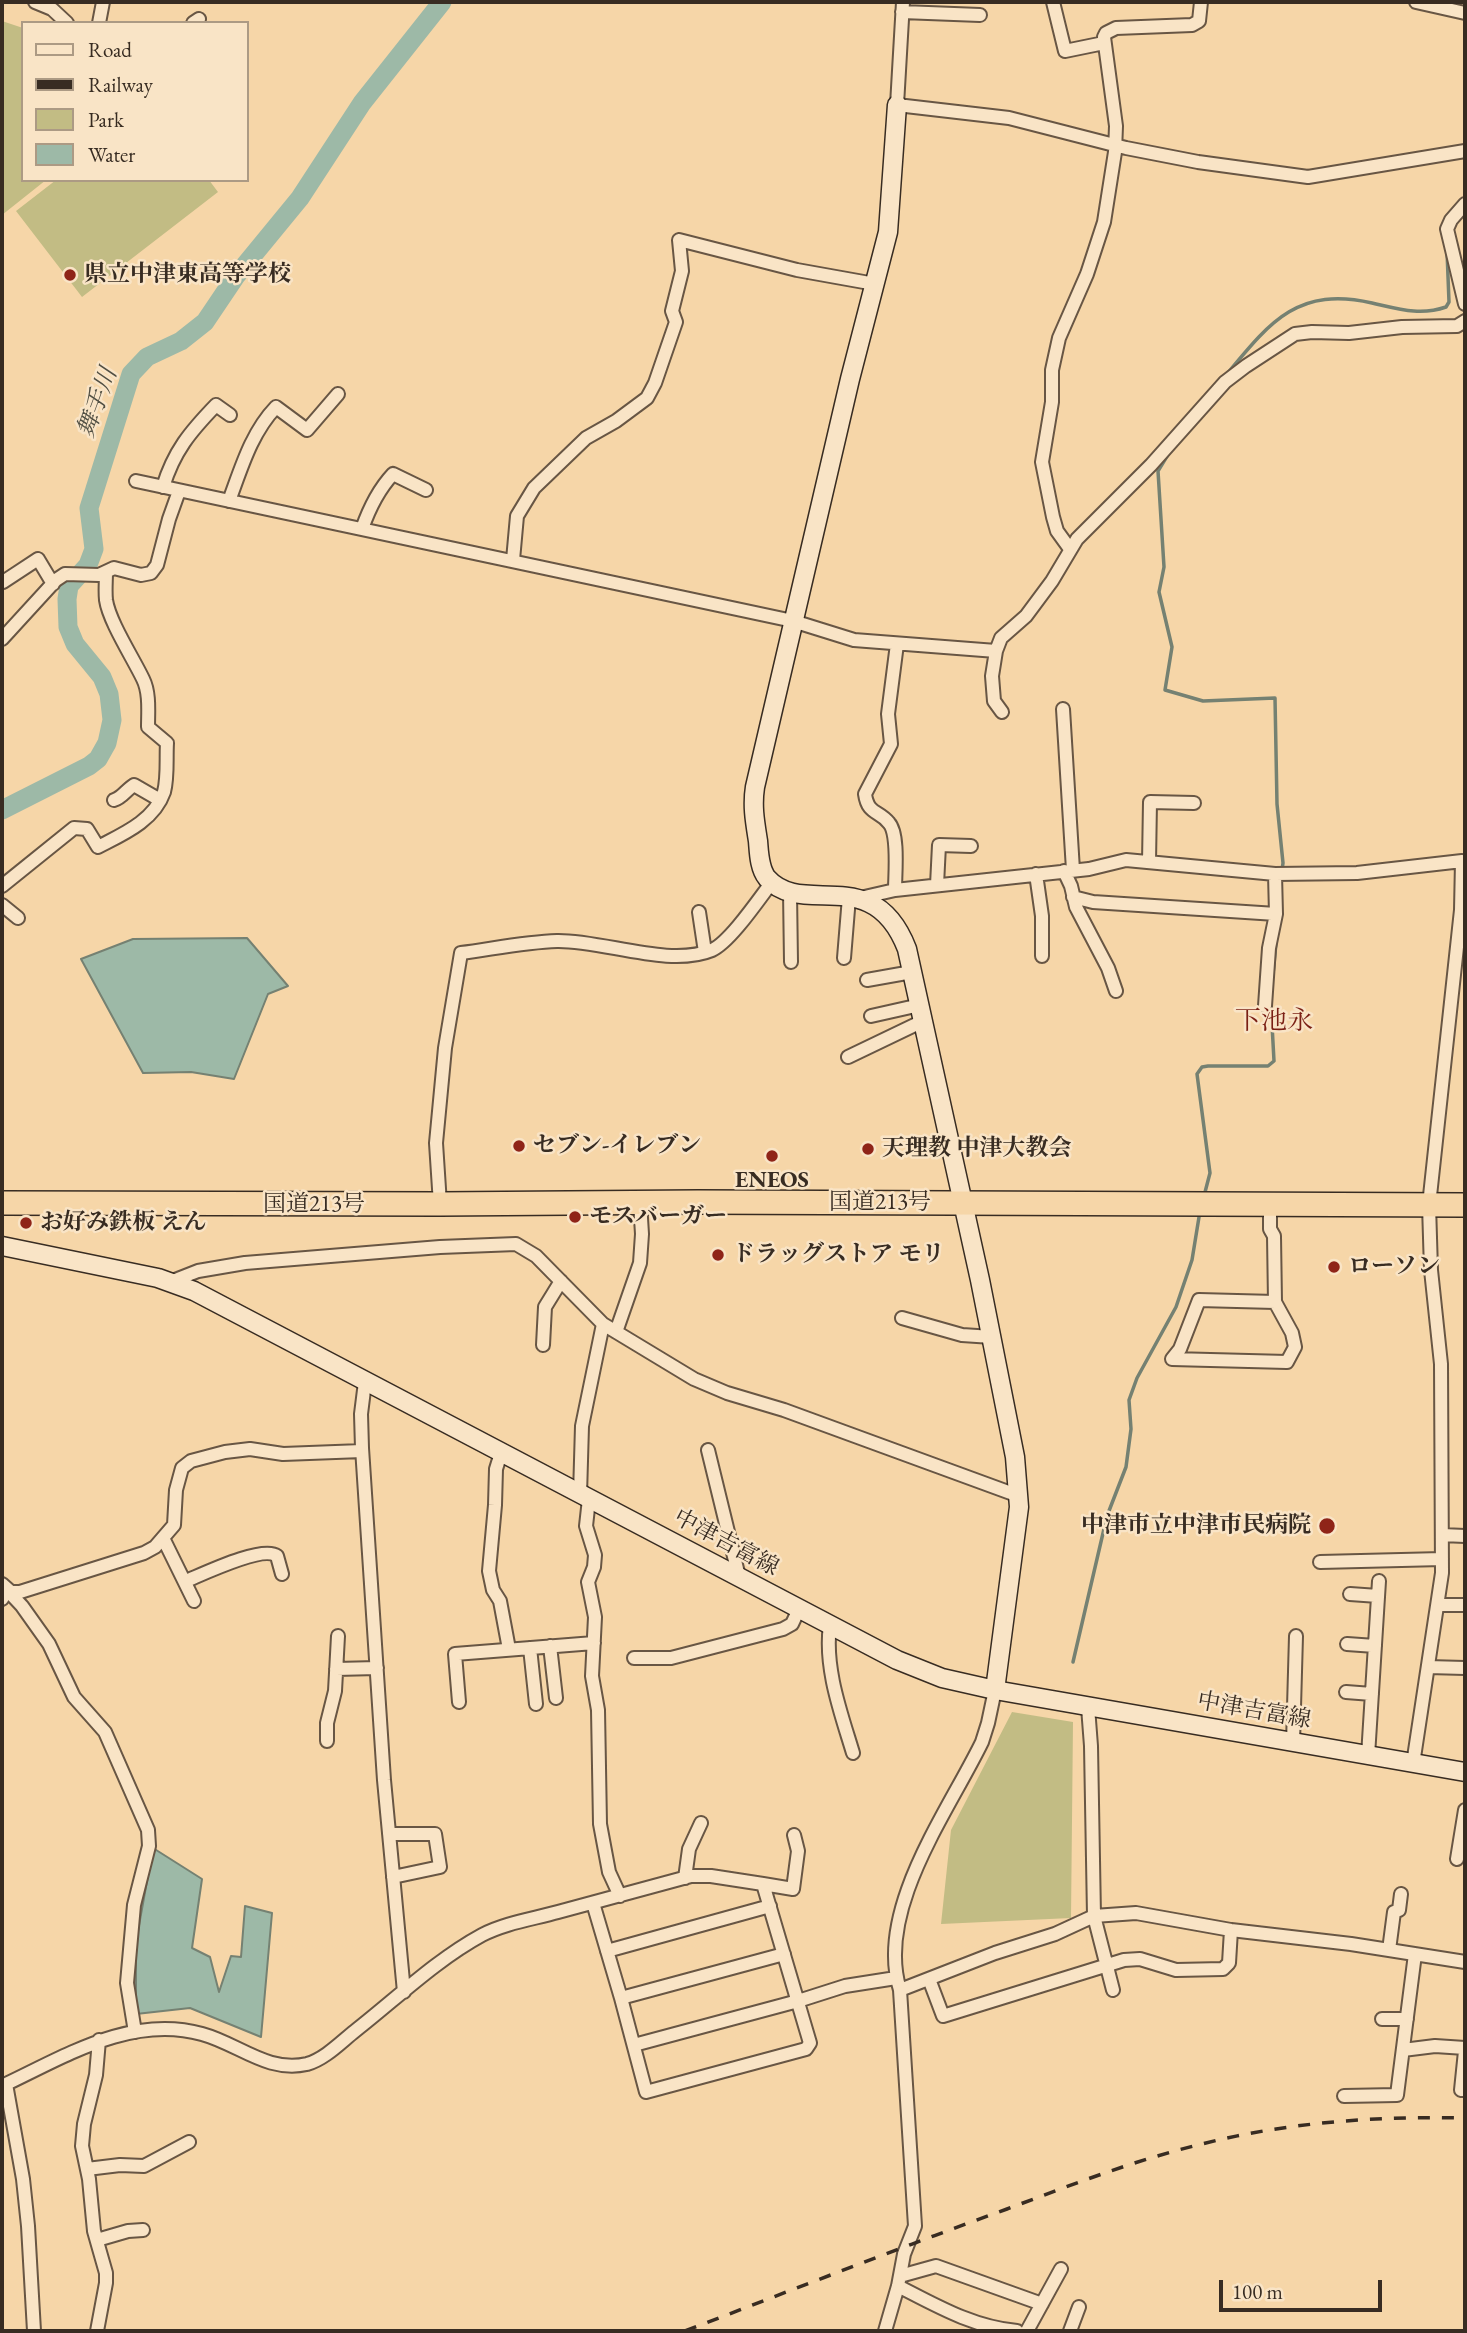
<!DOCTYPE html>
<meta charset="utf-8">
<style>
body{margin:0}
#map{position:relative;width:1467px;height:2333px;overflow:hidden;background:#f6d6a8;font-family:"EB Garamond",serif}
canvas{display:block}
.frame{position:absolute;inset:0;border:4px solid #382c22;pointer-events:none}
.legend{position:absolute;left:21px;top:21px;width:228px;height:161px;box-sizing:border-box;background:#f9e4c6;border:2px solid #ac9a84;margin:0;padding:9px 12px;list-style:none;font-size:21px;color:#382c22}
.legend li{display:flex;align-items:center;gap:14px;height:35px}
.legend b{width:35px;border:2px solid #ac9a84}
.scale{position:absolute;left:1219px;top:2280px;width:163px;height:32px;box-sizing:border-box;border:4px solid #382c22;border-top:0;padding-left:9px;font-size:21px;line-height:24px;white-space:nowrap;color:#382c22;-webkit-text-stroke:5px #f9e4c6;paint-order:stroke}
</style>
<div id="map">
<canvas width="1467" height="2333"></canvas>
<div class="frame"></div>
<ul class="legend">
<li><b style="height:9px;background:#f9e4c6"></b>Road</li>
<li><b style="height:9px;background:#382c22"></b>Railway</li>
<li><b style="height:19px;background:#c2bc84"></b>Park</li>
<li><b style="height:19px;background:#9db9a7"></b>Water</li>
</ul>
<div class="scale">100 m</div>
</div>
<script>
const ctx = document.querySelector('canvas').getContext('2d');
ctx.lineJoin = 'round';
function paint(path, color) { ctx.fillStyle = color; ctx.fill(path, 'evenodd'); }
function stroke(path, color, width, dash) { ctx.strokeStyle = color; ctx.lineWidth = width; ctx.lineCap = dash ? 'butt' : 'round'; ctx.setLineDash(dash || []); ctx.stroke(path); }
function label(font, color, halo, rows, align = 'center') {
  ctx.font = font + ' "EB Garamond","Noto Serif JP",serif'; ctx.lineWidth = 5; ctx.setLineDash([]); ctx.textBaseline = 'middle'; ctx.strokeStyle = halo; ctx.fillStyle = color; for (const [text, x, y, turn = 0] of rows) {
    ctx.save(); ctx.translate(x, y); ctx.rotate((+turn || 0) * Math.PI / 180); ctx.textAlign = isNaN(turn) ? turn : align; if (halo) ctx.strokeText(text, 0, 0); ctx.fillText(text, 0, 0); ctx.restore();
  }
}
paint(new Path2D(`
 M2,21L23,28V180H46L2,215Z
 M56,180H209L218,192L82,297L16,211Z
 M1012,1712L1073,1722L1071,1918L941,1924L951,1830Z`), '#c2bc84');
const water = new Path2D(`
 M247,938L288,986L268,994L234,1079L191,1072L143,1073L81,959L133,939Z
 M153,1848L202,1879L192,1948L210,1957L219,1992L231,1956L241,1957L245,1906L272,1913L261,2037L190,2008L136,2014V1942Z`);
paint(water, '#9db9a7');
stroke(water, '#758172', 2);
stroke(new Path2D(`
 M1227,374C1270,322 1298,286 1372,303C1399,309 1420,316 1446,307L1449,302L1447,251
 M1169,453L1158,471L1164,567L1159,592L1172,647L1165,690L1203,701L1275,698L1277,804L1283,863L1282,870
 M1273,974L1276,943
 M1204,1196L1210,1173L1197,1074L1202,1067L1208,1066H1268L1274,1061L1271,1006
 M1073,1662L1107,1516L1126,1467L1131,1429L1129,1400L1137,1378L1176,1307L1192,1260L1200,1211`), '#758172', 3.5);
stroke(new Path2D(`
 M2,810L89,766L98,759L107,743L112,720L109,694L102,677L75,644L68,627L67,599L69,586L88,565L94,549L89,508L131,374L147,357L181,341L205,322L236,276L300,198L362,103L442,2`), '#9db9a7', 19);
const street = new Path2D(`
 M35,2L52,9L67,23
 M903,2L897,105L1009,118L1126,148L1198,162L1308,177L1465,151
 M1053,2L1065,51L1104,43
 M1416,2L1465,13
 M902,12L980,15
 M99,23L103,2
 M193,23L199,19
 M1465,204L1451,220L1447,229L1465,304
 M136,481L793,621L854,640L996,651
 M163,487C174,451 190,432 216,405L230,415
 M229,501C241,469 251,433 276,407L307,430L338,394
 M362,529C369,509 378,490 393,474L426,490
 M1070,549L1057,531L1053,517L1042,462L1052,402V370L1059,338L1087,274L1104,222L1115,152L1116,126L1104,37L1106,33L1116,28L1192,25L1199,21L1201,2
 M513,560L517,516L534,488L586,438L616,421L647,398L655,383L676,322L672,311L682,271L679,240L797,270L875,284
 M3,582L38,559L53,584
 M2,639L56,580L65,574L99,575L114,568L141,575L151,573L157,565L169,519L179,491
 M1063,709L1073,870
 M1002,712L994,701L992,676L996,651L1001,638L1026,616L1052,581L1077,539L1151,465L1225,382L1246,366L1295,334L1312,332L1349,333L1402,327L1457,326L1465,321
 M114,800C122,798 126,790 134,785L160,800
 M1149,862L1150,802L1194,803
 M1064,871L1071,886L1076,907L1108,968L1116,991
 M1036,874L1042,916V956
 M937,885L939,845L971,846
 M2,886L74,828L87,829L98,847C123,834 154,821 164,792C168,777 166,759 167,743L148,727C148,712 150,693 143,679C133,658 109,621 106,600C105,591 106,581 106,572
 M895,890C895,874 899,834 889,823C879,810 868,815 865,794L891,744L888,714L897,644
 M790,892L791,962
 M1073,897L1093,902L1276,914L1275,874
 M860,898L895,890L1089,869L1126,860L1275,874L1357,873L1462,861L1461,910L1429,1205L1431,1270L1441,1364L1442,1573L1413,1764
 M2,905L18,918
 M699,912L705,952
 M844,958L849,897
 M867,980L912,972
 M1265,1006L1269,948L1276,914
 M871,1016L920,1005
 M848,1057L923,1021
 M440,1204L436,1143L445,1048L461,953C492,949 525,942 557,941C603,940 669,968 712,950C730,942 759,899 772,882
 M1270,1204V1229L1274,1236L1275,1302L1292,1333L1295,1347L1287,1362L1172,1359L1180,1349L1199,1300L1275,1302
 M170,1282L198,1271L245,1263L440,1247L516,1244L536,1256L603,1324L694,1379L727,1393L784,1410L1019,1496
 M902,1318L962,1335L992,1337
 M616,1332L640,1263L642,1234L640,1202
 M543,1345L545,1307L561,1281
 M365,1382L361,1414L362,1448L384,1780L404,1992
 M708,1450L739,1577
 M501,1453L496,1469L495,1505L489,1571L493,1590L500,1601L509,1649
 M580,1495L582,1426L603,1324
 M589,1499L586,1526L595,1555L594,1567L588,1582L595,1617L592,1676L598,1710L600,1824L609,1872L620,1896
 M1442,1535L1465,1536
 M163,1538L194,1601
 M1320,1562L1442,1559
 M186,1581C203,1574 263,1545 277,1556L282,1574
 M2,1584L11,1592H20L144,1553L155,1547L174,1525L176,1490L182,1468L191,1461L225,1452L250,1449L283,1454L362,1451
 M1350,1594L1378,1596
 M2,1599L7,1590L22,1606L49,1644L74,1697L105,1732L148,1830L149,1846L134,1905L127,1983L135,2032
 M1438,1605H1465
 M830,1625C824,1668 841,1713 853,1753
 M1347,1644L1375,1646
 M550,1646L556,1698
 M530,1648L536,1704
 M634,1658H671L783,1629L792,1624L799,1609
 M1428,1667L1465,1668
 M336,1669L377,1668
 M1346,1692L1372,1694
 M459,1702L455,1654L594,1643
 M1088,1707L1091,1746L1094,1916L1136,1913L1231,1930L1351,1944L1465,1962
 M327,1741V1723L335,1691L338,1636
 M1293,1743L1296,1636
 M1368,1756L1379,1581
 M389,1834H435L440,1867L393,1877
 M1457,1859L1465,1810
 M685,1878L689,1849L701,1823
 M763,1884L793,1889L798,1851L794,1835
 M1389,1950L1394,1912L1399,1910L1401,1894
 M607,1951L770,1906
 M929,1979L943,2016L1124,1960L1140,1959L1176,1970L1223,1969L1229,1963L1231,1930
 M900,1990L995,1953L1055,1934L1094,1916L1113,1990
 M621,1998L784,1954
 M1382,2019H1407
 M634,2045L798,2001L845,1986L896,1978
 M1403,2050L1435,2046L1465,2048
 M1465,2051L1461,2090H1465
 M6,2084L23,2179L28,2226L34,2331
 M2,2086C64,2057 131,2014 202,2034C239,2044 267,2073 307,2064C325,2059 341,2042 355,2031C396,1999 436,1960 482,1935C505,1923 533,1919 558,1912C603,1900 647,1888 691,1876H711L763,1884L810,2043L806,2049L646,2092L621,1998L593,1903
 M1344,2096L1397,2095L1415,1954
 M87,2169L120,2165L144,2166L189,2142
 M97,2240L128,2231L143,2230
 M900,2276L936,2266L1042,2304
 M898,2286C937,2306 973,2327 1017,2331
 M97,2331L106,2283V2273L94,2231L89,2179L82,2146L84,2124L96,2075L99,2040
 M885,2331L898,2286L904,2254L915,2226L900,1990C875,1910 948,1812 982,1742L988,1723L995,1690
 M1027,2331L1061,2269
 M1070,2331L1079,2307`);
const secondary = new Path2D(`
 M897,105L888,232L850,379L755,787C752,806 755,822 758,841C759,852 759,868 767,878C803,919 873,861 907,949L980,1280L1015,1457L1019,1507L995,1690
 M2,1246L158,1278L194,1291L897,1660L942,1678L995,1690L1465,1772`);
const highway = new Path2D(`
 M2,1203L440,1204L698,1202L1465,1205`);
stroke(street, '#685644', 16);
stroke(secondary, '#382c22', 21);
stroke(highway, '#382c22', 26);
stroke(street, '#f9e4c6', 12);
stroke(secondary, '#f9e4c6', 18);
stroke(highway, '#f6d6a8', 23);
stroke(new Path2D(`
 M685,2331C792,2290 899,2248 1007,2209C1071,2185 1135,2160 1202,2144C1288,2122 1378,2116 1465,2118`), '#382c22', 3.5, [12, 12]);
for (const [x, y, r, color] of [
 [70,275,7,"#8f2418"],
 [519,1146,7,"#8f2418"],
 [868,1149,7,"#8f2418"],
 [772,1156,7,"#8f2418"],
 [575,1217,7,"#8f2418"],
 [26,1223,7,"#8f2418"],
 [718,1255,7,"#8f2418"],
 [1334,1267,7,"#8f2418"],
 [1327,1526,9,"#8f2418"]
]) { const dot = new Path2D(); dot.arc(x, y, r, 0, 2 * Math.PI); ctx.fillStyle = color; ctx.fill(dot); stroke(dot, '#f9e4c6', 2.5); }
label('bold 23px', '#382c22', '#f9e4c6', [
 ["県立中津東高等学校",84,275],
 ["セブン-イレブン",533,1146],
 ["天理教 中津大教会",882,1149],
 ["ENEOS",772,1181,"center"],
 ["モスバーガー",589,1217],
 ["お好み鉄板 えん",40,1223],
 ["ドラッグストア モリ",732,1255],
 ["ローソン",1348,1267],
 ["中津市立中津市民病院",1311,1526,"right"]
], 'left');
label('23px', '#382c22', '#f9e4c6', [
 ["国道213号",880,1203],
 ["国道213号",314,1205],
 ["中津吉富線",726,1543,28],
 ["中津吉富線",1254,1711,10]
]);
label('italic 24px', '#514f43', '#f9e4c6', [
 ["舞手川",98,403,-70]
]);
label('26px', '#7a1f14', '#f9e4c6', [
 ["下池永",1274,1022]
]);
</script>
